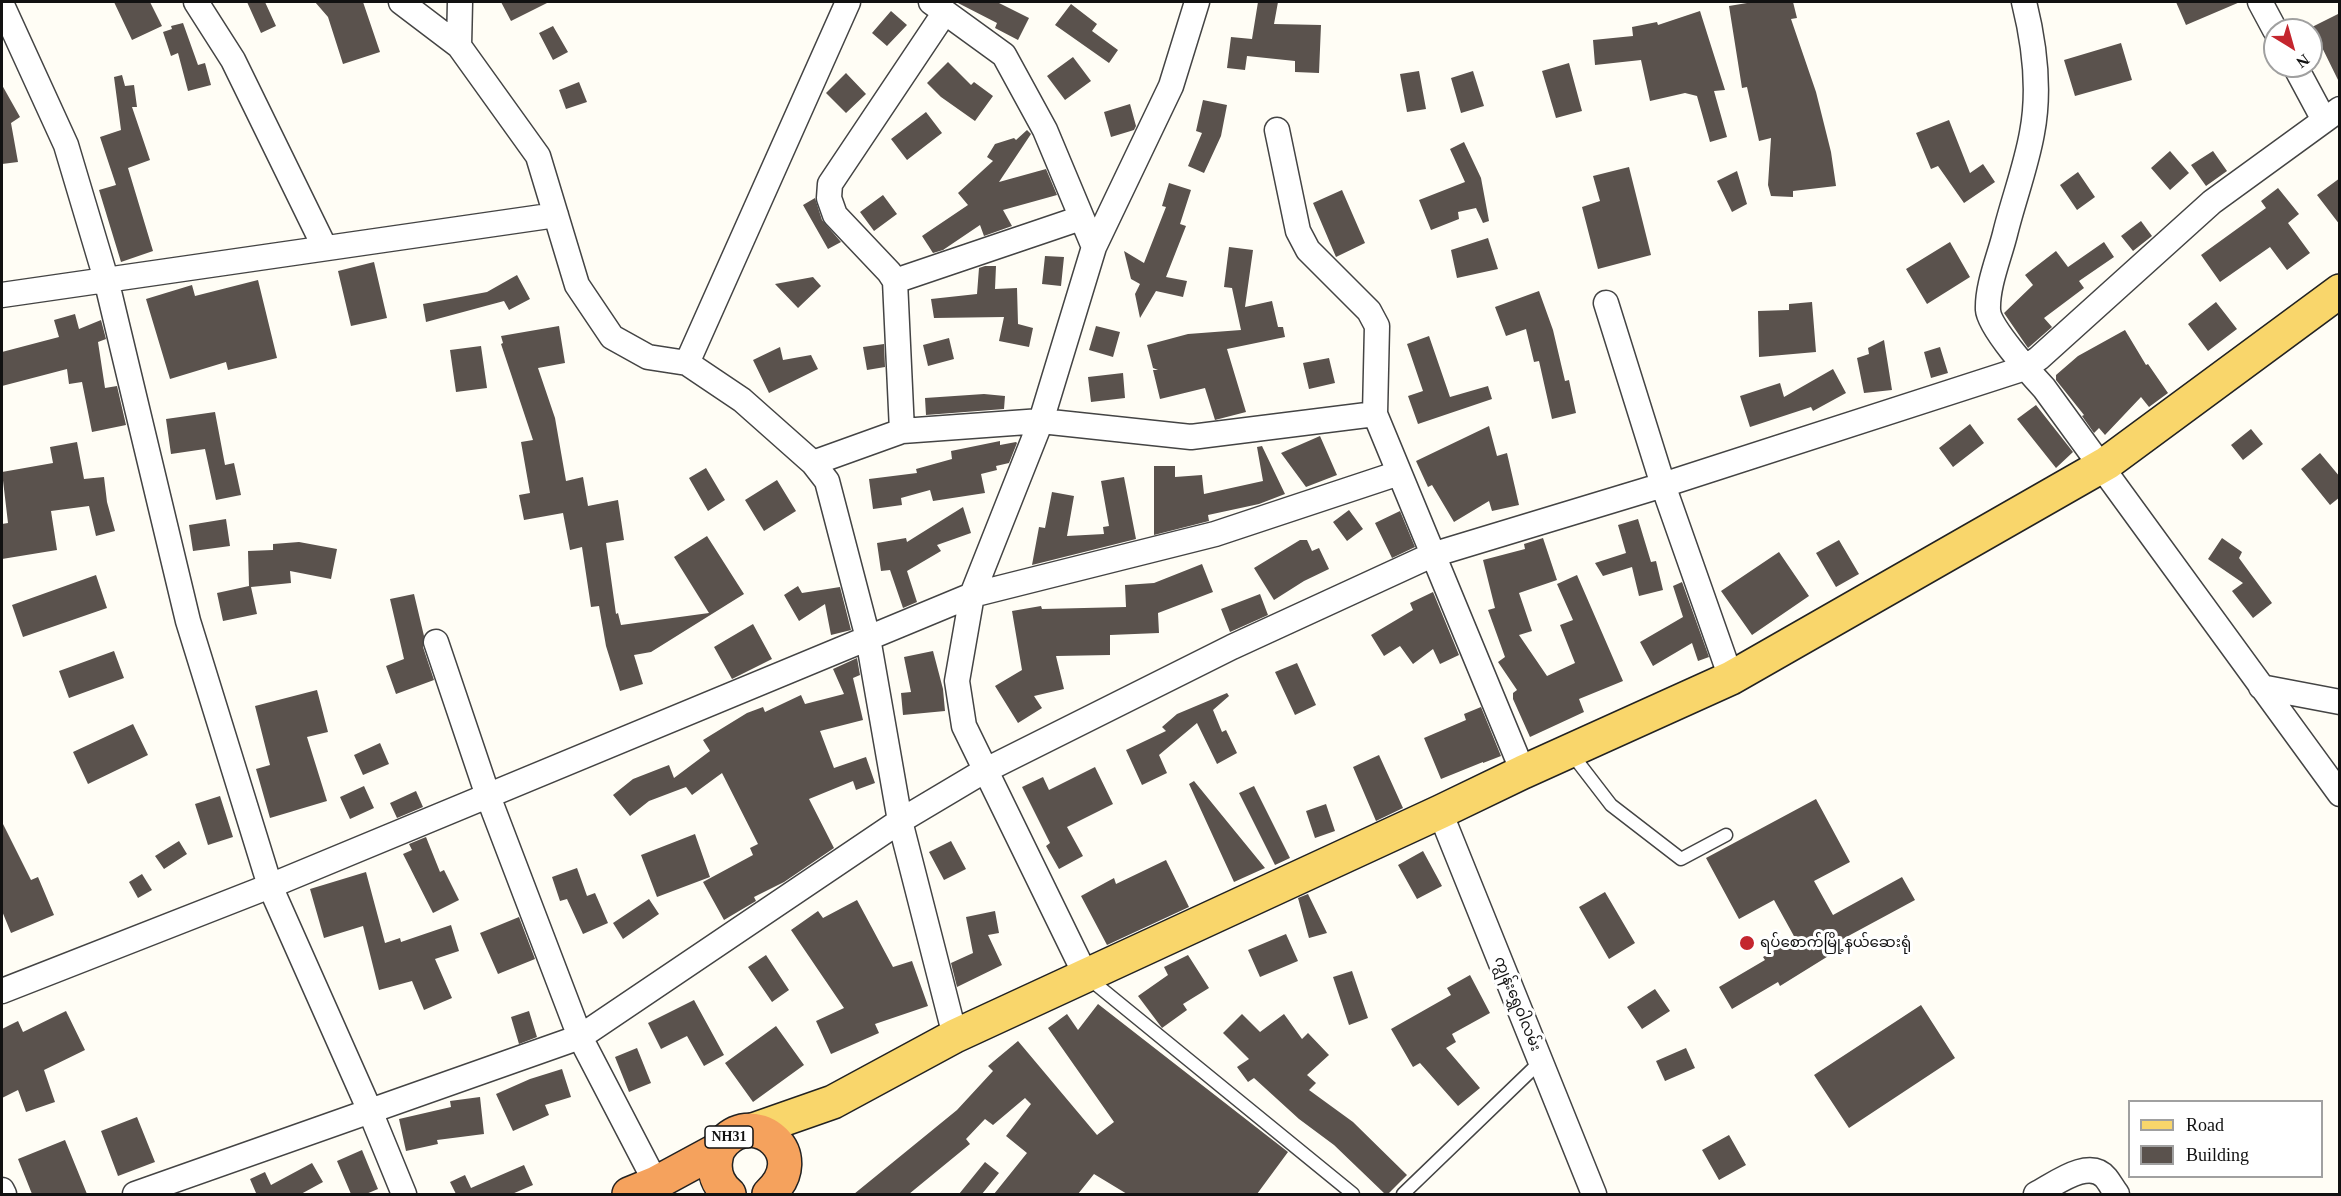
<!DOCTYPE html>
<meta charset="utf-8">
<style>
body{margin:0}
#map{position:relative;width:2341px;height:1196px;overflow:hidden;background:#fffdf5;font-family:"Times New Roman",serif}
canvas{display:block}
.frame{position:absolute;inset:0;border:3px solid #111;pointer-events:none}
.legend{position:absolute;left:2128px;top:1100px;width:195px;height:78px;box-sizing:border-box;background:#fff;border:2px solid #a0a0a0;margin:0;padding:8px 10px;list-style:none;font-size:18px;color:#111}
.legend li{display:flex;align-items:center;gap:12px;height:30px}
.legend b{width:30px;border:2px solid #a0a0a0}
.north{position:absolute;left:2263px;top:18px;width:60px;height:60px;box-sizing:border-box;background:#fff;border:2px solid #a0a0a0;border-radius:50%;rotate:143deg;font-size:16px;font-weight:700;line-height:24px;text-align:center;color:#111}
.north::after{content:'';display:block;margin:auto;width:21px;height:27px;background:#c4262e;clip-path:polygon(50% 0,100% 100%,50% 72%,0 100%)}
</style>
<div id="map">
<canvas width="2341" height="1196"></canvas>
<div class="frame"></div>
<ul class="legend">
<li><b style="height:8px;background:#f9d66b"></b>Road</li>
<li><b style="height:16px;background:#5a524d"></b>Building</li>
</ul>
<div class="north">N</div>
</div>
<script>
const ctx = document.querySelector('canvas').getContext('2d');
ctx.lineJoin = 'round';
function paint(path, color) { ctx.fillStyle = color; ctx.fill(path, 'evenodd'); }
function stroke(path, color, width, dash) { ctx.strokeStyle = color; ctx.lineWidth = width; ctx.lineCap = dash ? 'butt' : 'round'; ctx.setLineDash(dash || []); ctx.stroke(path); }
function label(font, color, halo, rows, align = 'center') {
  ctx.font = font + ' "Times New Roman","Noto Sans Myanmar",serif'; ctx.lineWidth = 6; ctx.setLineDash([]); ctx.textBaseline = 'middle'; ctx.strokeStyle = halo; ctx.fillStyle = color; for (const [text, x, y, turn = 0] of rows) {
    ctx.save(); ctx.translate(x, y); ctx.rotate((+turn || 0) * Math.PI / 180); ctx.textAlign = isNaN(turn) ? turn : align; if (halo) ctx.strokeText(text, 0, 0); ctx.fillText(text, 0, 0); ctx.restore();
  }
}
paint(new Path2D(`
 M114,2H150L162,26L132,40Z
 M247,2H265L276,26L261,33Z
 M315,2H363L380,52L343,64L328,17Z
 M501,2H549L511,21Z
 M956,2H997L1029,18L1018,40L995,28L997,23Z
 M1258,2H1278L1274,24L1321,25L1319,73L1295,72V61L1247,56L1245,70L1227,68L1231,37L1252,39Z
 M1753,2H1793L1797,18L1791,19L1816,92L1831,152L1836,186L1793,191V197L1771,196L1768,185L1771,138L1759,141L1747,87L1742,88L1729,6Z
 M2176,2H2240L2186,25Z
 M1071,4L1097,24L1092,31L1118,50L1109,63L1055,25Z
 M891,11L907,25L887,46L872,33Z
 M1700,11L1725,90L1714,91L1727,137L1710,142L1697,96L1685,93L1650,101L1641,60L1595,65L1593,40L1633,36L1632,27L1657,22L1658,25Z
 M2340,13V84L2312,27Z
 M183,23L198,65L205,63L211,85L188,91L178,53L171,56L163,32L172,29L171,26Z
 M553,26L568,52L553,60L539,33Z
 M2121,43L2132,80L2075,96L2064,60Z
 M1073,57L1091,81L1065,100L1047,76Z
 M948,62L971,85L974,82L993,96L975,121L941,97L927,83Z
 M1569,63L1582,111L1556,118L1542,71Z
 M1419,71L1426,109L1407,112L1400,74Z
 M1473,71L1484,106L1461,113L1451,78Z
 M846,73L866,94L846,113L826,93Z
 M122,75L125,86L134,85L137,107H132L150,160L128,168L153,251L121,262L99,190L116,185L100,137L121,130L114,77Z
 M579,82L587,102L566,109L559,90Z
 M2,85L20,117L11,123L18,162L2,164Z
 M1203,100L1227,105L1221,136L1204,173L1188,166L1202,133L1196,131Z
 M1130,104L1136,126L1134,130L1111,137L1104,112Z
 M926,112L942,133L907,160L891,139Z
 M1949,120L1970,173L1983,164L1995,182L1964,203L1938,166L1931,169L1916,133Z
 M1027,130L1031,134L999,182L1046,169L1057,195L1003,210L1012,226L984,236L980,225L943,250L933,253L922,236L968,205L958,193L993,161L987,157L995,144L1014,138L1016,140Z
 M1464,142L1481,178L1489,221L1483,223L1476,208L1458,212L1459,219L1431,230L1419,200L1465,182L1450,149Z
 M2170,151L2189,173L2170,190L2151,168Z
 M2213,151L2227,171L2206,186L2191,165Z
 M1629,167L1651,255L1598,269L1582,207L1600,201L1593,176Z
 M1737,171L1747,204L1732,212L1717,181Z
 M2078,172L2095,197L2077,210L2060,185Z
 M2340,178V225L2317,195Z
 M1169,183L1191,190L1180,224L1186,226L1166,277L1187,281L1183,297L1156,291L1140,318L1135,294L1140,284L1131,279L1124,251L1144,263L1166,207L1162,206Z
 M2278,188L2299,214L2288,223L2310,253L2287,270L2270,247L2220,282L2201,255L2266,208L2261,201Z
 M1342,190L1365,243L1336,257L1313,203Z
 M883,195L897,214L874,231L860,212Z
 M815,198L822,220L841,242L828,249L803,205Z
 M2141,221L2152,236L2133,251L2121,236Z
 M1488,238L1498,269L1457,278L1451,250Z
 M1950,242L1970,277L1927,304L1906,269Z
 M2104,242L2114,257L2079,281L2084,288L2044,318L2052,327L2028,348L2004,313L2033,285L2025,275L2056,251L2068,267Z
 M1229,247L1253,250L1245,307L1272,301L1278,327H1283L1285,337L1227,349L1246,412L1215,420L1205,388L1160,399L1153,370H1158L1153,368L1147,345L1188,334L1241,330L1232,288L1224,287Z
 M1045,256L1064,257L1061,286L1042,284Z
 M374,262L387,318L351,326L338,271Z
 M985,266H996L995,289L1017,288L1018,324L1033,328L1029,347L999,341L1004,317L934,318L931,299L977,294L979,268Z
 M517,275L530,299L509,310L504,301L426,322L423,304L487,292Z
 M813,277L821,286L798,308L775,284Z
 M258,280L277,358L228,370L226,362L170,379L146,299L192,285L195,296Z
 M1539,291L1553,330L1565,381L1569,380L1576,413L1552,419L1539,361L1534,362L1526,329L1506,336L1495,307Z
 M1812,302L1816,352L1759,357L1758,311L1789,310V304Z
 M2216,302L2237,329L2208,351L2188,324Z
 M75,314L79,329L101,320L106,339L98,342L105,388L117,386L126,425L92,432L82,382L69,384L67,369L2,386V352L59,337L54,320Z
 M559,326L565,363L538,368L555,418L566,481L583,477L588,506L618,500L624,540L606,543L616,614L618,613L621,625L709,613L674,557L707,536L744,594L651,652L634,655L643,684L620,691L606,646L599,606L591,607L582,547L570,550L563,513L524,520L519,495L530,493L521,442L533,440L501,344L503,343L501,336Z
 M1096,326L1120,332L1113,357L1089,350Z
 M2125,330L2146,365L2148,364L2168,393L2149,407L2141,397L2105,435L2099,428L2094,433L2082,416L2084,415L2056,380V375L2078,356Z
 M1429,336L1450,397L1488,386L1492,399L1418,424L1408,396L1423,391L1407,344Z
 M949,338L954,359L928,366L923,345Z
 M1884,340L1892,390L1864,393L1857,358L1869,354L1868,348Z
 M884,344L885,367L867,370L863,347Z
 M481,346L487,388L456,392L450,350Z
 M780,347L783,360L811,355L818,369L769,393L753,360Z
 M1940,347L1948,373L1931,378L1924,352Z
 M1329,358L1335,383L1309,389L1303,363Z
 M1833,369L1846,393L1813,411L1811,407L1750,427L1740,396L1780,383L1784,397Z
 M1123,373L1125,398L1091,402L1088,377Z
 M984,394L1005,396L1004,409L926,415L925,398Z
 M2036,405L2073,452L2056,468L2017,419Z
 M215,412L225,465L234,463L241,495L216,500L205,449L171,454L166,419Z
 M1970,424L1984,443L1953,467L1939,448Z
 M1489,426L1497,456L1507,453L1519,505L1492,511L1489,501L1454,522L1432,485L1428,487L1416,461Z
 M2251,429L2263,444L2243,460L2231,445Z
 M1320,436L1337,475L1306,487L1281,453Z
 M1000,441V445L1016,442L1017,443L1009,463L996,466L997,470L981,474L985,493L933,501L930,490L901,498L902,505L873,509L869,479L917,473L916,469L952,459L951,451Z
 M77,442L84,479L104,477L107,502L115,531L96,536L89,506L51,511L57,550L2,559V524L8,523L2,472L53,463L50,447Z
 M1262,446L1285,494L1259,504L1208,515L1209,521L1154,535V466H1175V477L1202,475L1204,494L1263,481L1257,447Z
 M2320,453L2340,477V497L2330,505L2301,469Z
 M706,468L725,500L708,511L689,478Z
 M1124,477L1136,539L1032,565L1039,527L1045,528L1052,492L1074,496L1067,536L1104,534L1103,527L1109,526L1101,481Z
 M777,480L796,511L764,531L745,500Z
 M963,507L971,533L937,545L941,551L907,571L917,602L903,608L890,570L881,571L877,543L906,538L907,542Z
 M1349,510L1363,529L1347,541L1333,522Z
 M1400,511L1415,547L1392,558L1375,523Z
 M226,519L230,546L193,551L189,525Z
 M1638,519L1651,562L1656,561L1663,590L1639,596L1632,567L1603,576L1595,563L1626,553L1618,525Z
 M1543,538L1557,580L1519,593L1532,631L1519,635L1547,676L1575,663L1560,625L1573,620L1557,584L1577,575L1623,681L1579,699L1584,712L1530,737L1513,699V693L1517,690L1498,662L1505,657L1488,610L1495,608L1483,560L1525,549L1524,544Z
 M2222,538L2242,552L2239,558L2272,603L2253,618L2232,591L2243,583L2208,559Z
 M1300,540H1307L1312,551L1319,548L1329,569L1304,581L1274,600L1254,568Z
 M1839,540L1859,574L1836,587L1816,553Z
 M299,542L337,549L331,579L290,571L291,583L251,587L257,614L223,621L217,593L249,586L248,551L273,550V544Z
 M1779,552L1809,596L1752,635L1721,591Z
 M1202,564L1213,592L1158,613L1159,633L1110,635V655L1056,656L1064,689L1034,696L1042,708L1018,723L995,686L1022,670L1012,611L1041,606L1042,609L1126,607L1125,585L1154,583Z
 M96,575L107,608L23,637L12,605Z
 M1682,582L1709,657L1698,661L1692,643L1653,666L1640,642L1683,617L1673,586Z
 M798,586L802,593L840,587L851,630L831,635L825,604L799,621L784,595Z
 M1433,592L1459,655L1440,664L1433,649L1413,664L1400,646L1384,656L1371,635L1413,610L1410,603Z
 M414,594L424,636L423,647L434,680L396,694L386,666L404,659L390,599Z
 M1260,594L1268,615L1230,632L1221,609Z
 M753,624L772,659L732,679L714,647Z
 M114,651L124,678L69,698L59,671Z
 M933,651L943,689L945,711L903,715L901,693L911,692L904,657Z
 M857,658L860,675L853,678L863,720L820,731L834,768L866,757L875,783L856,790L853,781L809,799L834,848L784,882L754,897L756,901L724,920L703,882L753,855L750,848L758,844L722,773L692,795L686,787L649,801L630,816L613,795L633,779L669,765L674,778L710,751L703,740L747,713L763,707L765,712L801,695L805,704L844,694L833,669Z
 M1297,663L1316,705L1295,715L1275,672Z
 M317,690L328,732L307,737L327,801L270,818L256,769L270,765L255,706Z
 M1227,693L1229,696L1213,710L1222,732L1226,730L1237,753L1217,764L1197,723L1159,755L1167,773L1142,785L1126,750L1166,731L1162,727L1177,714Z
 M1481,707L1501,756L1483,763V762L1441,779L1424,738L1466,720L1464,714Z
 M133,724L148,755L88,784L73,752Z
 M380,743L389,764L363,775L354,755Z
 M1379,755L1403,808L1376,821L1353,767Z
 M1095,767L1113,804L1067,827L1083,856L1059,869L1046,846L1050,843L1022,787L1043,777L1049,790Z
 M1194,781L1265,868L1234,882L1189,784Z
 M364,786L374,808L350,819L340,797Z
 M1254,786L1290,858L1275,865L1239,793Z
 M416,791L423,807L397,818L390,803Z
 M220,796L233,837L208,845L195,804Z
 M1816,799L1850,862L1814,881L1833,915L1902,877L1915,900L1826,948L1830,955L1780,986L1778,982L1732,1009L1719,987L1765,960L1763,957L1795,938L1774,900L1739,919L1706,858Z
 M1326,804L1335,831L1315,838L1306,811Z
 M2,822L31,880L38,877L54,915L11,933L2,911Z
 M695,834L710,877L657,897L641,855Z
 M426,837L440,872L444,870L459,900L433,913L403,854L412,850L409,844Z
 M179,841L187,854L164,869L155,856Z
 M951,841L966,869L944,880L929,852Z
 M1423,851L1442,886L1417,899L1398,865Z
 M1166,860L1189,907L1107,945L1081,896L1114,878L1116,884Z
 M577,868L587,896L595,893L608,923L583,934L567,899L560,901L552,877Z
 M366,872L385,943L400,938L401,942L451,925L459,951L435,959L452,998L424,1010L412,981L379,990L363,926L324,938L310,889Z
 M142,874L152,890L138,898L129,882Z
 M1605,892L1635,943L1609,959L1579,907Z
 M1308,894L1327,933L1309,938L1298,898Z
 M649,899L659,914L623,939L613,923Z
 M857,900L893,967L912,961L928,1006L875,1024L879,1033L831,1054L816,1021L844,1008L791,930L818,911L823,918Z
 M995,911L999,933L988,935L1002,965L957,987L951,963L973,953L966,917Z
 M519,917L535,959L498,974L480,933Z
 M1286,934L1298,961L1260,977L1248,950Z
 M766,955L789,990L772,1002L748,967Z
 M1188,955L1209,988L1183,1004L1187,1010L1162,1028L1138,996L1168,975L1164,967Z
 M1352,971L1368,1018L1349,1025L1333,977Z
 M1470,975L1490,1013L1452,1034L1456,1042L1446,1048L1480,1088L1458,1106L1420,1063L1413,1067L1391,1029L1451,995L1447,988Z
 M1655,989L1670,1011L1642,1029L1627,1007Z
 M694,1000L724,1055L704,1066L687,1036L661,1049L648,1023Z
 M1098,1004L1288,1152L1257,1194H1127L1094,1174L1078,1194H994L1027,1153L1006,1136L1031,1104L1025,1098L993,1125L985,1119L966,1139L970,1144L909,1194H854L957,1110L993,1071L988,1066L1018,1041L1097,1135L1114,1122L1048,1028L1067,1014L1078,1030Z
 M1921,1005L1955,1058L1849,1128L1814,1075Z
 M66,1011L85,1050L44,1070L55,1102L26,1112L18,1090L2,1098V1029L18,1021L23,1032Z
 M529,1011L537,1037L519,1044L511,1017Z
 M1242,1014L1260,1032L1284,1014L1302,1039L1308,1033L1329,1055L1307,1075L1316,1083L1309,1090L1353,1122L1407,1175L1388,1194H1385L1334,1145L1299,1119L1254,1078L1248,1082L1237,1067L1249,1059L1223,1033Z
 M776,1026L804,1065L753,1102L725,1063Z
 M637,1048L651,1083L629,1092L615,1057Z
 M1686,1048L1695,1068L1665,1081L1656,1061Z
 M562,1069L571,1097L545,1105L549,1115L513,1131L496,1094L530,1079Z
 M480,1097L484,1134L437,1140L438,1144L406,1151L399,1119L451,1107L450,1101Z
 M137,1117L155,1162L118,1176L101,1131Z
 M1729,1135L1746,1165L1719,1180L1702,1150Z
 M65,1140L87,1194H32L18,1159Z
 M362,1150L378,1189L366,1194H351L337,1161Z
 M985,1162L999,1173L982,1194H959Z
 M312,1163L323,1182L301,1194H254L256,1193L250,1179L265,1172L271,1185Z
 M524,1165L533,1185L512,1194H456L450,1182L465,1175L471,1188Z`), '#5a524d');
const lane = new Path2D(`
 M1571,753L1611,805L1681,859L1726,835
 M1087,977L1353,1194
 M1403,1194L1540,1062`);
const street = new Path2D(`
 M196,2L233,60L325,248
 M401,2L459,46L538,156L577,285L612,337L648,357L687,363L742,400L813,463L827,481L868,638L900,821L955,1036
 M931,2L1004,55L1045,130L1094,247
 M2024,2C2034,42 2040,91 2032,133C2026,167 2013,201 2005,234C1999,258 1987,286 1988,310C1989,327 2031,374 2044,388L2340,794
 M2260,2L2275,30
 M2,5L66,145L106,279L188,621L270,886L370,1111L404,1194
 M459,46L460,2
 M2295,66L2324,120
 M1277,130L1298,231L1308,250L1369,311L1377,326L1375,414L1523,772
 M895,281L1081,218
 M2,295L556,215
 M1606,303L1663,485L1731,678
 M687,363L848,2
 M902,431L895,281L889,272L835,215L829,198L830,184L945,12
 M813,463L902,431L1041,421L1191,437L1375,414
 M436,642L488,796L580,1037L656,1183
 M2261,687L2340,702
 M1440,812L1594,1194
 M1086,976L964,726L957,681L972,595L1041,421L1094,247L1171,86L1197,2
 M2,991L270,886L972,595L1215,534L1399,473
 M2,1190L4,1194
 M135,1194L580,1037L900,821L984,771L1232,647L1432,555L1663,485L2025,368L2039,358L2212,202L2340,109
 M2036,1194C2054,1185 2089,1157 2106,1178C2110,1183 2113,1189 2117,1194`);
const primary = new Path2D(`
 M753,1130L833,1102L955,1036L1440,812L1523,772L1731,678L2107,463L2340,291`);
const highway = new Path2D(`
 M629,1194L656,1183L717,1150
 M729,1194C718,1185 713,1173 716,1158C717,1151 719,1148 724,1142C756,1108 812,1155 769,1194`);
stroke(lane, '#444', 15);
stroke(street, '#444', 27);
stroke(primary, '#222', 36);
stroke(highway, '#222', 36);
stroke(lane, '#fff', 12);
stroke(street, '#fff', 24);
stroke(primary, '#f9d66b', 33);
stroke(highway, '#f5a25d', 33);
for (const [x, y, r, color] of [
 [1747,943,8,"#c4262e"]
]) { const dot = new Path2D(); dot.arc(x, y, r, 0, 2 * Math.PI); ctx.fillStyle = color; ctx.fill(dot); stroke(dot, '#fff', 2); }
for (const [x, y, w] of [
 [729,1137,48]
]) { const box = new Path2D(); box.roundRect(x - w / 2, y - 11, w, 22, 4.5); ctx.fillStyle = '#fff'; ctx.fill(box); stroke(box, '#111', 1.5); }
label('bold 14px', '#111', null, [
 ["NH31",729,1137]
]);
label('15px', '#111', '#fff', [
 ["ရပ်စောက်မြို့နယ်ဆေးရုံ",1760,943]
], 'left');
label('15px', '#111', '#fff', [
 ["ကျွန်းရွှေဝါလမ်း",1517,1004,68]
]);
</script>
